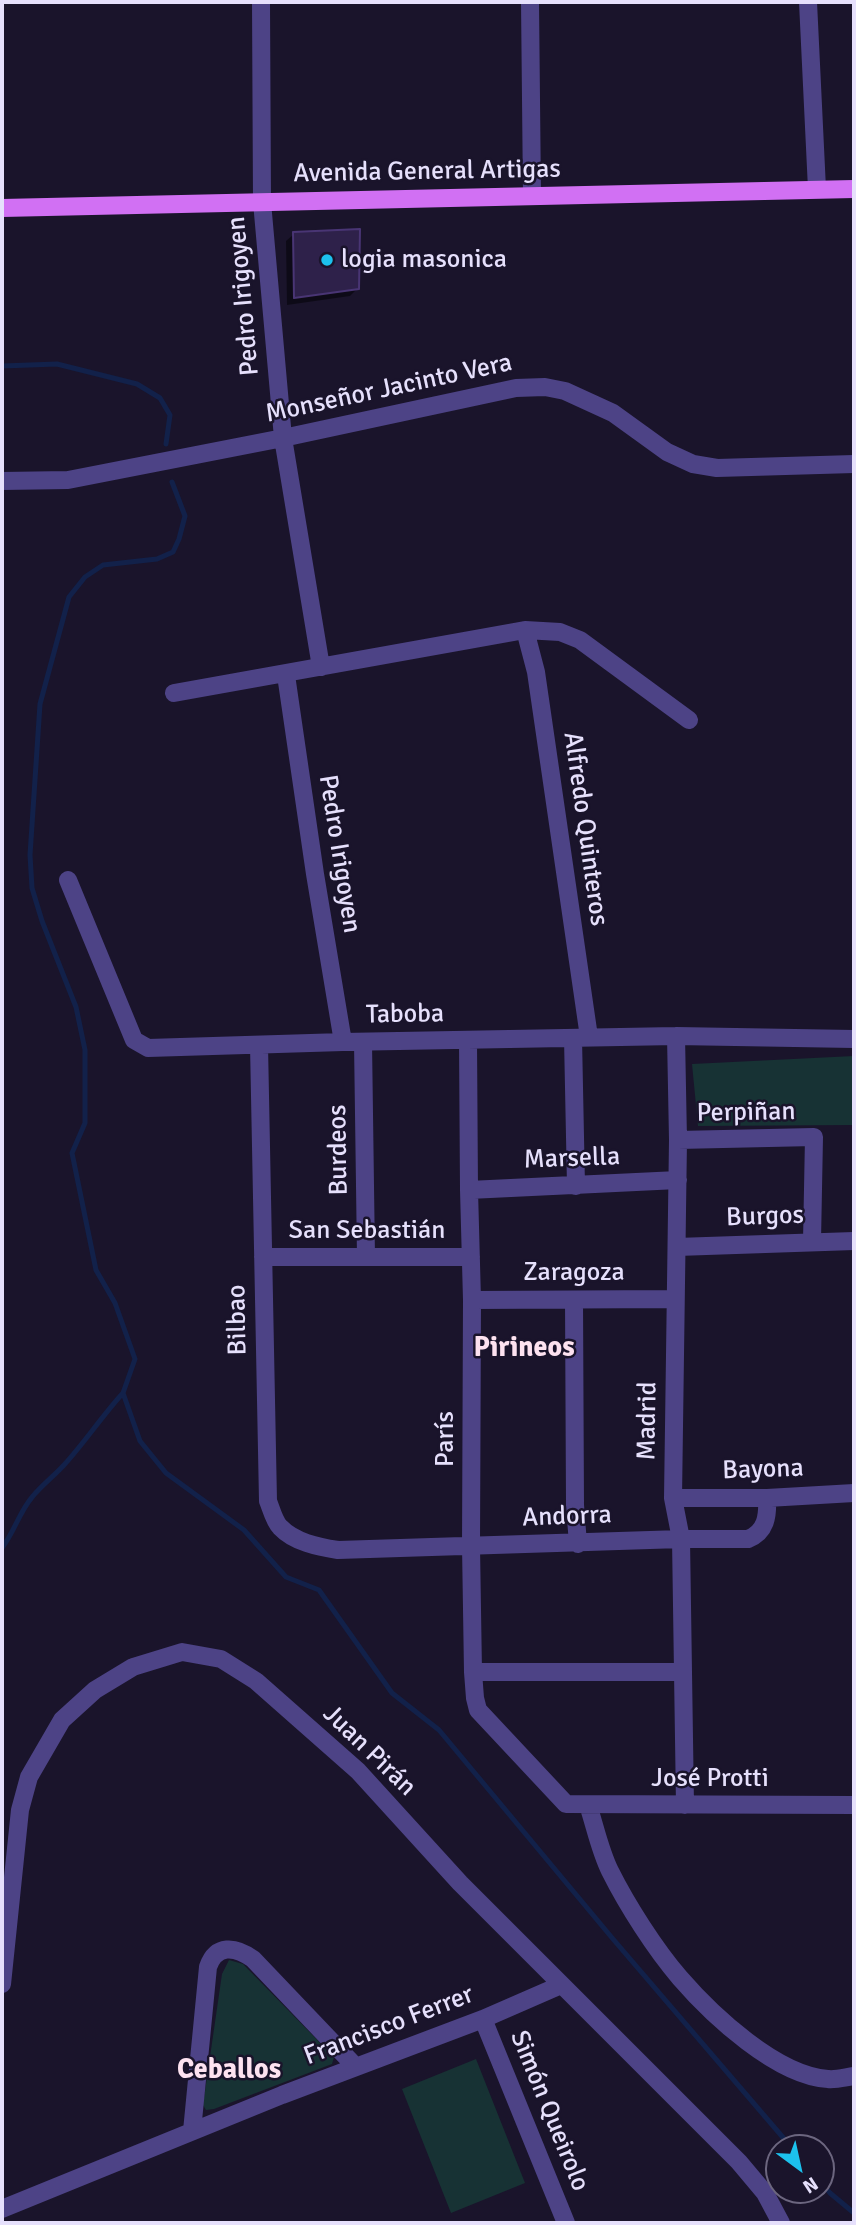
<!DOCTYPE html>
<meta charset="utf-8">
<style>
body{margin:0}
#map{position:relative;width:856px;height:2225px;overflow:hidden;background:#1a142b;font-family:Signika,sans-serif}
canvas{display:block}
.frame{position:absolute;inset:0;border:4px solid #e6e0fc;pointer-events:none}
.north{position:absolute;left:765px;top:2134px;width:70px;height:70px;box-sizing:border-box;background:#1a142b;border:2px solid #6c667f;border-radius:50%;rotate:147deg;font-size:19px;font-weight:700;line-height:28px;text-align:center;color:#e6e0fc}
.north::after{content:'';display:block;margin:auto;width:24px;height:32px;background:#1cc1ed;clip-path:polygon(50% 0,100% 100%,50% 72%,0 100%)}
</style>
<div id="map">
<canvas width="856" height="2225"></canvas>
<div class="frame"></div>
<div class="north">N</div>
</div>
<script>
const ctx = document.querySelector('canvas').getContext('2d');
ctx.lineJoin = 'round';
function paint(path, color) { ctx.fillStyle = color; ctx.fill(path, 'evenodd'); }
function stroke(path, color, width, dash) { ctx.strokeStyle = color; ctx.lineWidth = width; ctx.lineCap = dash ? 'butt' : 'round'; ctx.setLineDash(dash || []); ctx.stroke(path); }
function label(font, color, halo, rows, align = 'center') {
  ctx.font = font + ' Signika,sans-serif'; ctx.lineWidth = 5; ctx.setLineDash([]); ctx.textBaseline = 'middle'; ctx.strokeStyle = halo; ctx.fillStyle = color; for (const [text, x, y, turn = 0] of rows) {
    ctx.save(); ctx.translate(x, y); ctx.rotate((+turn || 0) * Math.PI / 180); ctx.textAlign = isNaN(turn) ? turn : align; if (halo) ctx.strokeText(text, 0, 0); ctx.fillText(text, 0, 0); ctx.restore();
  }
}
paint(new Path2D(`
 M854,1056V1125L698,1126L692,1064Z
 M229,1960L243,1964L334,2057L332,2064L214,2109L206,2110L203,2105L222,1974Z
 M476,2059L525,2183L451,2213L402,2089Z`), '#173234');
paint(new Path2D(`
 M294,234L358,288L350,296L287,305L286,241Z`), '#0007');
stroke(new Path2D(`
 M2,366L57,364L137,384L160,398L170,415L166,444
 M172,482L185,516L179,539L173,552L157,559L103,565L85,577L69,597L40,704L30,855L32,888L42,921L76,1007L85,1050V1123L72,1153L96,1270L115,1303L135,1359L123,1393L140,1441L166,1473L244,1530L286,1577L319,1590L392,1693L439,1730L613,1939L792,2148
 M2,1548C15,1531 19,1512 33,1496C42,1485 54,1476 64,1465C85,1442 102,1416 123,1393
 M821,2182L830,2193L854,2213`), '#12214a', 5);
const building = new Path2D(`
 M360,229L359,289L294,298L293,232Z`);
paint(building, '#2e214a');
stroke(building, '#493574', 2);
stroke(new Path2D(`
 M261,2L262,202L283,438L321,667
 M530,2L532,196
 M808,2L817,189
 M2,481L68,480L283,438L516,388L545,387L565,391L613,413L667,452L693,464L717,468L854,464
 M525,630L536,672L589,1037
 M286,675L315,874L343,1042
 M174,693L525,630L560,632L580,640L689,720
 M68,880L134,1040L148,1048L343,1042L676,1036L854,1039
 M676,1036L678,1140L673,1498L681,1539L685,1805
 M573,1038L576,1186
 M468,1040L469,1190L472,1300L471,1546L473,1672L475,1698L478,1710L566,1804L854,1805
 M363,1042L366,1257
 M259,1045L268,1501C271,1508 274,1521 280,1527C294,1542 318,1547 338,1550L681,1539H748C766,1532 768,1516 767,1498
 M678,1140L814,1137L812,1241
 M469,1190L678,1180
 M677,1247L854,1241
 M263,1257H471
 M472,1300L675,1299
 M574,1300L575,1505L578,1544
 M673,1498H767L854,1493
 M473,1672H683
 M588,1805C595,1826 600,1851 610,1871C627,1905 655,1949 680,1978C712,2015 777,2076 828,2079C836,2080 846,2077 854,2076
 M2,1984L20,1810L29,1777L62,1720L95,1690L133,1667L182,1652L221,1659L256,1681L358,1771L460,1883L739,2162L765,2193L781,2223
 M483,2019L566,2223
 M192,2131L208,1967C216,1944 235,1946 253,1959L355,2066
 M2,2209L282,2095L483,2019L561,1985`), '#4d4386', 18);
stroke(new Path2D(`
 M2,208L854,189`), '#d170f3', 18);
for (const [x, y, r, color] of [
 [327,260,7,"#1cc1ed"]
]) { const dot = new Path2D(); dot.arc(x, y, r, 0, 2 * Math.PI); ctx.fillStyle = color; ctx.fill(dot); stroke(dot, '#1a142b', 2.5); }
label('26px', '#e6e0fc', '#1a142b', [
 ["Avenida General Artigas",427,172,-1],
 ["Pedro Irigoyen",244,296,-95],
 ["Monseñor Jacinto Vera",389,389,-12],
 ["Alfredo Quinteros",585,829,82],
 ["Pedro Irigoyen",339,854,81],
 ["Taboba",405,1015,-1],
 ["Perpiñan",746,1113,-1],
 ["Burdeos",339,1150,-91],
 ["Marsella",572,1159,-2],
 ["Burgos",765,1217,-2],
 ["San Sebastián",367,1231],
 ["Zaragoza",574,1273],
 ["Bilbao",238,1320,-91],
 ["Madrid",648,1421,-89],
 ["París",446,1439,-90],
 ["Bayona",763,1470,-2],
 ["Andorra",567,1517,-2],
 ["Juan Pirán",369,1751,44],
 ["José Protti",710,1779],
 ["Francisco Ferrer",389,2026,-21],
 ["Simón Queirolo",549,2111,68]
]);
label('26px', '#e6e0fc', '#1a142b', [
 ["logia masonica",341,260]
], 'left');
label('bold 28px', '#fde2f0', '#1a142b', [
 ["Pirineos",524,1349],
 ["Ceballos",229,2071]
]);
</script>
